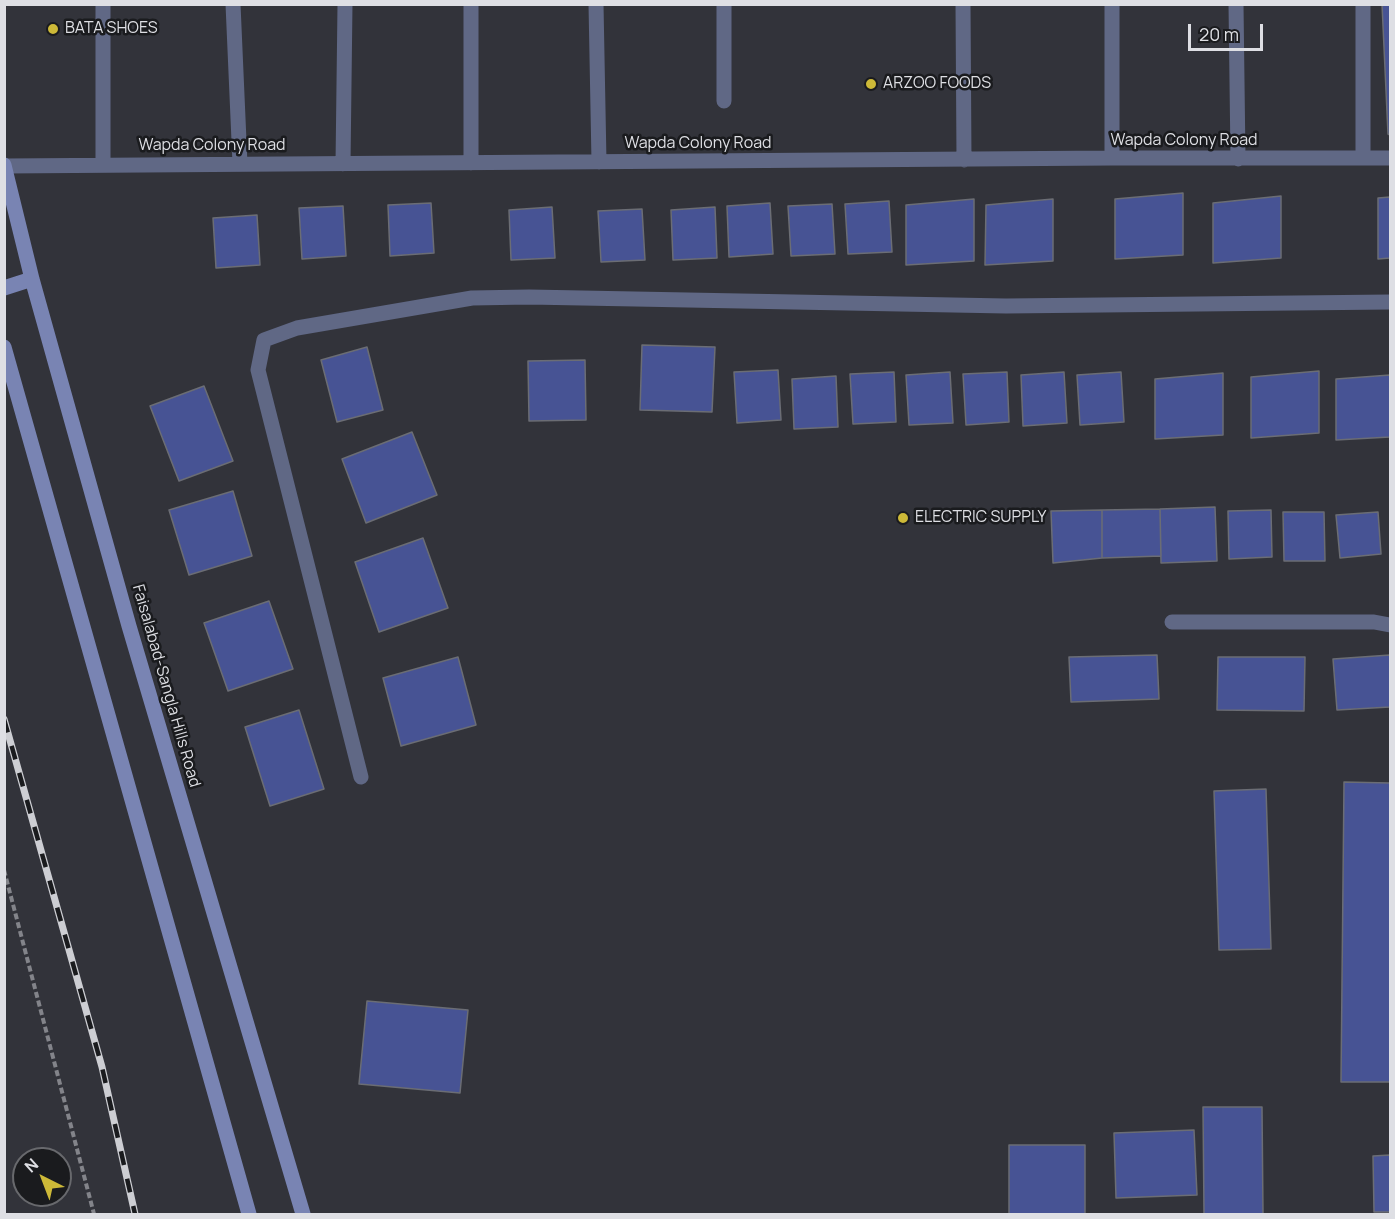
<!DOCTYPE html>
<style>
body{margin:0}
#map{position:relative;width:1395px;height:1219px;overflow:hidden;background:#32333a;font-family:Manrope,sans-serif}
canvas{display:block}
.frame{position:absolute;inset:0;border:6px solid #dedfe4;pointer-events:none}
.north{position:absolute;left:12px;top:1147px;width:60px;height:60px;box-sizing:border-box;background:#1a1b1e;border:2px solid #68696d;border-radius:50%;rotate:318deg;font-size:16px;font-weight:700;line-height:24px;text-align:center;color:#dedfe4}
.north::after{content:'';display:block;margin:auto;width:21px;height:27px;background:#cdb938;clip-path:polygon(50% 0,100% 100%,50% 72%,0 100%)}
.scale{position:absolute;left:1188px;top:24px;width:75px;height:27px;box-sizing:border-box;border:3px solid #dedfe4;border-top:0;padding-left:8px;font-size:18px;line-height:21px;white-space:nowrap;color:#dedfe4;-webkit-text-stroke:4px #1a1b1e;paint-order:stroke}
</style>
<div id="map">
<canvas width="1395" height="1219"></canvas>
<div class="frame"></div>
<div class="north">N</div>
<div class="scale">20 m</div>
</div>
<script>
const ctx = document.querySelector('canvas').getContext('2d');
ctx.lineJoin = 'round';
function paint(path, color) { ctx.fillStyle = color; ctx.fill(path, 'evenodd'); }
function stroke(path, color, width, dash) { ctx.strokeStyle = color; ctx.lineWidth = width; ctx.lineCap = dash ? 'butt' : 'round'; ctx.setLineDash(dash || []); ctx.stroke(path); }
function label(font, color, halo, rows, align = 'center') {
  ctx.font = font + ' Manrope,sans-serif'; ctx.lineWidth = 5; ctx.setLineDash([]); ctx.textBaseline = 'middle'; ctx.strokeStyle = halo; ctx.fillStyle = color; for (const [text, x, y, turn = 0] of rows) {
    ctx.save(); ctx.translate(x, y); ctx.rotate((+turn || 0) * Math.PI / 180); ctx.textAlign = isNaN(turn) ? turn : align; if (halo) ctx.strokeText(text, 0, 0); ctx.fillText(text, 0, 0); ctx.restore();
  }
}
const building = new Path2D(`
 M1382,4H1390V135L1388,134Z
 M1183,193V255L1115,259V199Z
 M1281,196V258L1213,263V203Z
 M1390,197V258L1378,259V198Z
 M974,199V261L906,265V205Z
 M1053,199V261L985,265L986,205Z
 M889,201L892,252L848,254L845,204Z
 M431,203L434,253L390,256L388,205Z
 M770,203L773,254L729,257L727,206Z
 M832,204L835,254L791,256L788,206Z
 M343,206L346,256L302,259L299,208Z
 M552,207L555,258L511,260L509,210Z
 M715,207L717,258L673,260L671,210Z
 M642,209L645,260L601,262L598,211Z
 M257,215L260,265L216,268L213,218Z
 M642,345L715,347L712,412L640,410Z
 M367,347L383,410L337,422L321,360Z
 M585,360L586,420L529,421L528,361Z
 M778,370L781,420L737,423L734,372Z
 M1319,371V433L1251,438V377Z
 M894,372L896,422L853,424L850,374Z
 M950,372L953,423L909,425L906,375Z
 M1007,372L1009,422L966,425L963,374Z
 M1064,372L1067,423L1023,426L1021,375Z
 M1121,372L1124,422L1080,425L1077,375Z
 M1223,373V435L1155,439V379Z
 M1390,375V437L1336,440V379Z
 M836,376L838,427L794,429L792,379Z
 M204,386L233,461L179,481L150,406Z
 M412,432L437,495L366,523L342,459Z
 M233,491L252,556L189,575L169,510Z
 M1215,507L1217,561L1161,563L1160,509Z
 M1160,509L1161,556L1102,558V510Z
 M1102,510V558L1053,563L1051,511Z
 M1271,510L1272,557L1229,559L1228,511Z
 M1283,512H1324L1325,561H1284Z
 M1378,512L1381,554L1340,558L1336,515Z
 M423,538L448,608L379,632L355,562Z
 M269,601L293,669L228,691L204,623Z
 M1157,655L1159,699L1071,702L1069,657Z
 M1390,655V707L1337,710L1333,659Z
 M458,657L476,725L401,746L383,678Z
 M1218,657H1305L1304,711L1217,710Z
 M299,710L324,789L270,806L245,727Z
 M1344,782L1390,783V1082H1341Z
 M1266,789L1271,949L1219,950L1214,791Z
 M367,1001L468,1010L460,1093L359,1084Z
 M1203,1107H1262L1263,1214H1204Z
 M1194,1130L1197,1195L1116,1198L1114,1133Z
 M1009,1145H1085V1214H1009Z
 M1390,1155V1212H1374L1373,1156Z`);
paint(building, '#475394');
stroke(building, '#6b6d74', 1.5);
stroke(new Path2D(`
 M4,870L94,1214`), '#83848a', 4, [6, 3]);
stroke(new Path2D(`
 M103,4V165
 M233,4L240,164
 M596,4L599,162
 M724,4V101
 M963,4L964,160
 M1112,4V158
 M1236,4L1238,159
 M1363,4V158
 M471,163V4
 M343,164L345,4
 M5,166L1112,158H1390
 M1172,622H1374L1390,625
 M361,777L258,370L264,340L297,328L472,298L529,297L1006,306L1390,302`), '#606885', 15);
stroke(new Path2D(`
 M4,165L32,279L129,626L303,1214
 M4,288L32,279
 M4,347L249,1214`), '#7984b3', 15);
const rail = new Path2D(`
 M4,719L102,1067L135,1214`);
stroke(rail, '#cdced3', 7);
stroke(rail, '#1a1b1e', 4.5, [14]);
for (const [x, y, r, color] of [
 [53,29,6,"#cdb938"],
 [871,84,6,"#cdb938"],
 [903,518,6,"#cdb938"]
]) { const dot = new Path2D(); dot.arc(x, y, r, 0, 2 * Math.PI); ctx.fillStyle = color; ctx.fill(dot); stroke(dot, '#1a1b1e', 2); }
label('16px', '#dedfe4', '#1a1b1e', [
 ["BATA SHOES",65,29],
 ["ARZOO FOODS",883,84],
 ["ELECTRIC SUPPLY",915,518]
], 'left');
label('16px', '#dedfe4', '#1a1b1e', [
 ["Wapda Colony Road",1184,141],
 ["Wapda Colony Road",698,144],
 ["Wapda Colony Road",212,146],
 ["Faisalabad-Sangla Hills Road",166,686,74]
]);
</script>
